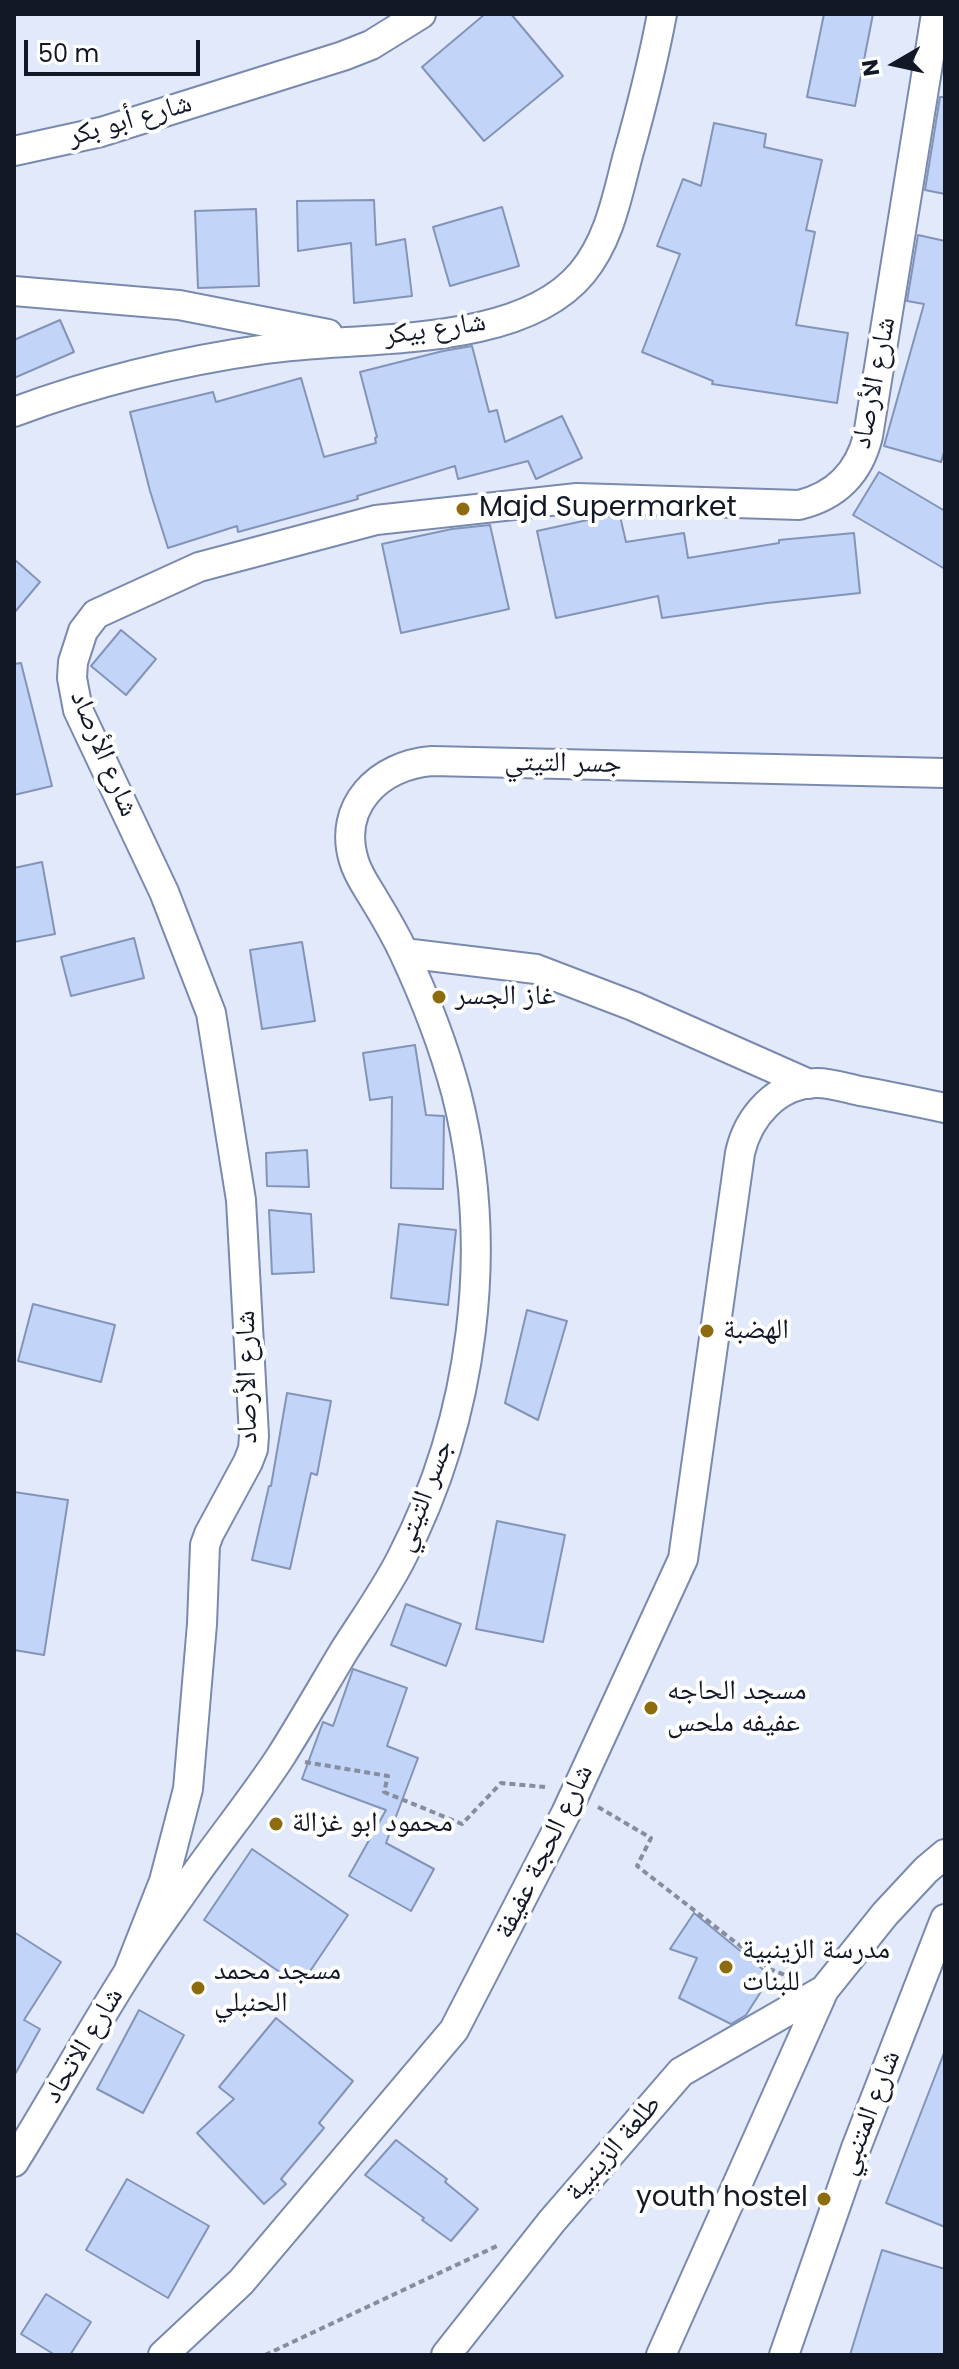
<!DOCTYPE html>
<meta charset="utf-8">
<style>
body{margin:0}
#map{position:relative;width:959px;height:2369px;overflow:hidden;background:#e2e9fa;font-family:Poppins,sans-serif}
canvas{display:block}
.frame{position:absolute;inset:0;border:16px solid #121826;pointer-events:none}
.north{position:absolute;left:855px;top:24px;width:80px;height:80px;-webkit-text-stroke:6px #fff;paint-order:stroke;rotate:261deg;font-size:22px;font-weight:700;line-height:32px;text-align:center;color:#121826}
.north::after{content:'';display:block;margin:auto;width:28px;height:36px;background:#121826;clip-path:polygon(50% 0,100% 100%,50% 72%,0 100%)}
.scale{position:absolute;left:24px;top:40px;width:176px;height:36px;box-sizing:border-box;border:4px solid #121826;border-top:0;padding-left:10px;font-size:24px;line-height:28px;white-space:nowrap;color:#121826;-webkit-text-stroke:6px #fff;paint-order:stroke}
</style>
<div id="map">
<canvas width="959" height="2369"></canvas>
<div class="frame"></div>
<div class="north">N</div>
<div class="scale">50 m</div>
</div>
<script>
const ctx = document.querySelector('canvas').getContext('2d');
ctx.lineJoin = 'round';
function paint(path, color) { ctx.fillStyle = color; ctx.fill(path, 'evenodd'); }
function stroke(path, color, width, dash) { ctx.strokeStyle = color; ctx.lineWidth = width; ctx.lineCap = dash ? 'butt' : 'round'; ctx.setLineDash(dash || []); ctx.stroke(path); }
function label(font, color, halo, rows, align = 'center') {
  ctx.font = font + ' Poppins,"Noto Naskh Arabic",sans-serif'; ctx.lineWidth = 8; ctx.setLineDash([]); ctx.textBaseline = 'middle'; ctx.strokeStyle = halo; ctx.fillStyle = color; for (const [text, x, y, turn = 0] of rows) {
    ctx.save(); ctx.translate(x, y); ctx.rotate((+turn || 0) * Math.PI / 180); ctx.textAlign = isNaN(turn) ? turn : align; if (halo) ctx.strokeText(text, 0, 0); ctx.fillText(text, 0, 0); ctx.restore();
  }
}
const building = new Path2D(`
 M485,14H511L563,76L484,141L422,67Z
 M824,14H873L855,106L807,97Z
 M940,97H945V194L925,190Z
 M714,123L766,134L764,147L822,160L806,230L815,232L796,325L848,333L837,403L712,384L713,381L642,352L680,254L657,246L683,179L701,186Z
 M374,200L376,245L405,239L412,296L354,303L351,243L298,251L297,201Z
 M502,207L519,266L450,286L433,227Z
 M256,209L259,286L198,288L195,211Z
 M918,235L945,241V449L941,462L884,446L924,304L907,301Z
 M60,320L74,352L14,378V340Z
 M472,346L489,412L497,410L505,442L562,416L582,458L536,479L528,461L458,479L455,466L357,496L358,499L238,532L237,526L168,548L150,491L130,412L213,392L216,402L301,378L324,457L376,443L375,438L377,437L360,372L443,351Z
 M879,472L945,511V569L853,515Z
 M606,516H620L626,542L684,533L688,558L779,543V540L854,533L860,593L767,603L662,618L658,596L556,618L537,531Z
 M490,525L509,609L401,633L382,544L452,529Z
 M14,559L40,582L14,613Z
 M121,630L156,659L126,695L91,666Z
 M21,663L52,786L14,795V664Z
 M42,862L55,934L14,942V868Z
 M134,938L144,978L71,996L61,957Z
 M302,942L315,1021L262,1029L250,950Z
 M415,1045L426,1115L444,1116L443,1189L391,1188L392,1097L370,1100L363,1053Z
 M307,1150L309,1187L267,1186L266,1153Z
 M269,1210L311,1214L314,1272L272,1274Z
 M399,1224L456,1230L448,1305L391,1298Z
 M33,1304L115,1325L101,1382L18,1361Z
 M527,1310L567,1321L538,1420L505,1403Z
 M287,1393L331,1401L317,1475L311,1473L290,1569L252,1560L269,1486H271Z
 M14,1492L68,1500L44,1655L14,1650Z
 M497,1521L565,1535L543,1642L476,1629Z
 M406,1604L461,1624L446,1666L391,1645Z
 M353,1669L407,1688L387,1746L418,1758L386,1843L434,1869L411,1911L349,1876L386,1810L302,1779L323,1722L333,1726Z
 M252,1849L348,1915L300,1986L204,1920Z
 M694,1913L771,1976L746,2015L731,2024L679,1998L697,1958L670,1949Z
 M14,1932L61,1962L24,2020L40,2029L14,2076Z
 M139,2010L184,2035L143,2113L97,2089Z
 M276,2018L353,2081L319,2123L324,2128L281,2179L286,2184L264,2204L197,2133L234,2099L219,2087Z
 M944,2053H945V2227L886,2203Z
 M396,2140L447,2179L445,2182L478,2209L451,2241L422,2220L424,2218L365,2175Z
 M127,2179L209,2226L168,2298L86,2250Z
 M882,2250L945,2269V2355H850Z
 M46,2294L91,2322L70,2355H55L21,2334Z`);
paint(building, '#c3d4f9');
stroke(building, '#8394b9', 2);
const street = new Path2D(`
 M14,151L101,132L343,56L371,45L421,14
 M14,291L179,305L328,334
 M14,412C94,382 181,361 266,349C359,335 518,350 582,273C610,239 617,196 628,155C641,109 653,62 662,14
 M809,1084L633,1006L536,969L404,953C395,934 385,917 374,899C367,887 358,875 354,861C337,806 379,765 432,761L945,773
 M129,1970L164,1881L188,1789L202,1624L205,1545L209,1534L248,1462L253,1449L254,1436L241,1200L211,1013L164,892L78,710L72,678L73,662L83,631L96,614L199,567L376,520L577,498L799,505C836,496 859,473 868,436L936,14
 M14,2162C53,2099 89,2034 129,1971C148,1940 170,1911 190,1882C220,1839 253,1799 281,1756C303,1721 323,1686 344,1651C363,1621 384,1592 401,1559C474,1418 496,1247 456,1092C443,1044 425,998 404,953
 M163,2355L241,2282L454,2030L566,1813L683,1559L740,1153C748,1117 777,1083 817,1083C831,1083 846,1088 860,1091C888,1096 917,1102 945,1108
 M446,2355L552,2221L681,2072L824,1990
 M661,2355L824,1990L885,1914L926,1870L945,1854
 M784,2355L856,2148L945,1919`);
stroke(street, '#7a8aaf', 32);
stroke(new Path2D(`
 M305,1762L388,1776L384,1792L462,1824L501,1783L545,1787
 M598,1807L651,1838L637,1866L770,1969L795,1979
 M265,2355L499,2245`), '#868d9c', 4, [6, 4]);
stroke(street, '#fff', 28);
for (const [x, y, r, color] of [
 [463,509,8,"#8d6c0f"],
 [439,997,8,"#8d6c0f"],
 [707,1331,8,"#8d6c0f"],
 [651,1708,8,"#8d6c0f"],
 [276,1824,8,"#8d6c0f"],
 [726,1967,8,"#8d6c0f"],
 [198,1988,8,"#8d6c0f"],
 [824,2199,8,"#8d6c0f"]
]) { const dot = new Path2D(); dot.arc(x, y, r, 0, 2 * Math.PI); ctx.fillStyle = color; ctx.fill(dot); stroke(dot, '#fff', 3); }
label('28px', '#121826', '#fff', [
 ["شارع أبو بكر",130,121,-16],
 ["شارع بيكر",435,330,-8],
 ["شارع الأرصاد",875,383,-79],
 ["شارع الأرصاد",103,754,67],
 ["جسر التيتي",563,764,1],
 ["شارع الأرصاد",248,1377,-91],
 ["جسر التيتي",425,1496,-69],
 ["شارع الحجة عفيفة",545,1852,-64],
 ["شارع الاتحاد",84,2046,-59],
 ["شارع المتنبي",870,2113,-69],
 ["طلعة الزينبية",614,2149,-49]
]);
label('28px', '#121826', '#fff', [
 ["Majd Supermarket",479,509],
 ["غاز الجسر",455,997],
 ["الهضبة",723,1331],
 ["مسجد الحاجه",667,1692],
 ["عفيفه ملحس",667,1724],
 ["محمود ابو غزالة",292,1824],
 ["مدرسة الزينبية",742,1951],
 ["للبنات",742,1983],
 ["مسجد محمد",214,1972],
 ["الحنبلي",214,2004],
 ["youth hostel",808,2199,"right"]
], 'left');
</script>
